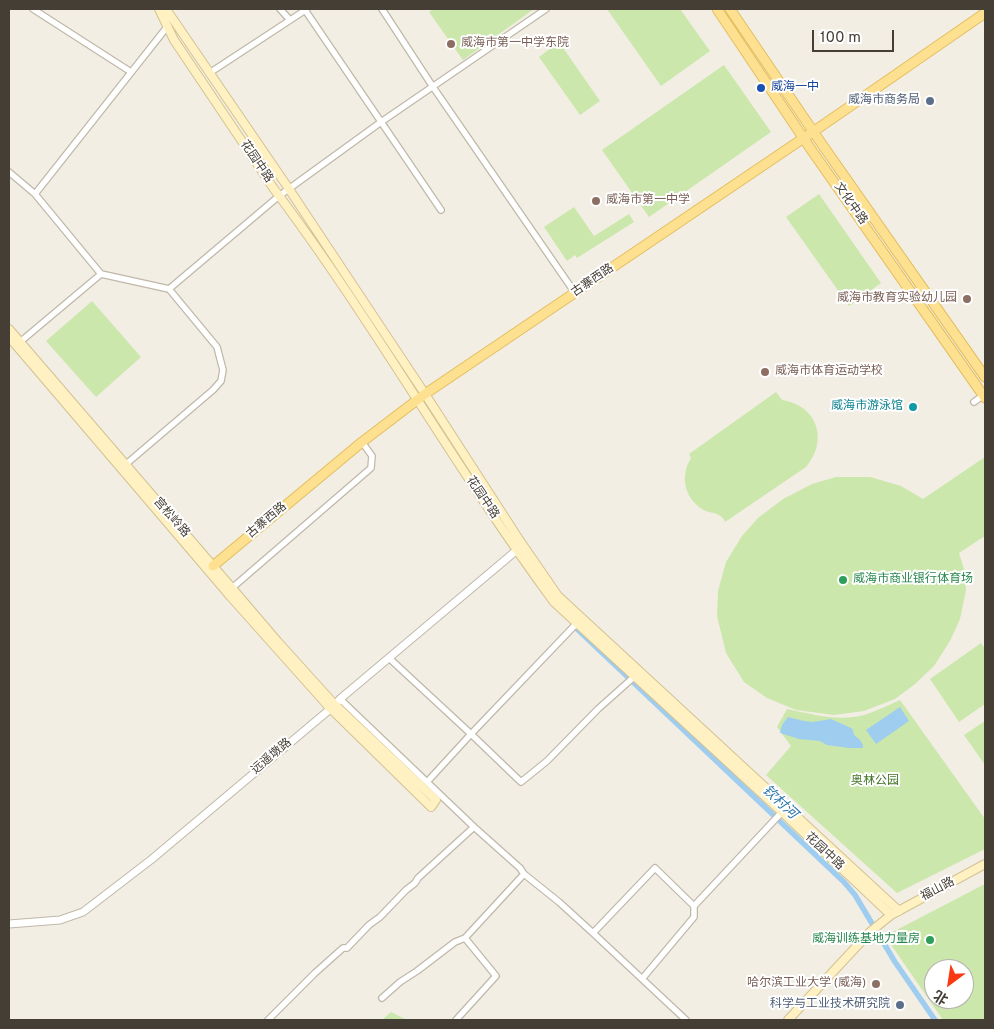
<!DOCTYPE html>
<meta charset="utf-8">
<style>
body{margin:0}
#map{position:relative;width:994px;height:1029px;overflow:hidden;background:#f2eee4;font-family:Overpass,"Noto Sans SC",sans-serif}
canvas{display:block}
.frame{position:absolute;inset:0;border:10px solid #443e34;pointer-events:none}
.north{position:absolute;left:924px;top:959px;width:50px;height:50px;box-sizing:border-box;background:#fff;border:1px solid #b4b2ae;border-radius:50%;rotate:211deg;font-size:14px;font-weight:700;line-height:20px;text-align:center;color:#443e34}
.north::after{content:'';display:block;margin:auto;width:18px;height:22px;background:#fa3912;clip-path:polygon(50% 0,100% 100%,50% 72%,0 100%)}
.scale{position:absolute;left:812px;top:30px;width:82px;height:22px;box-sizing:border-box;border:2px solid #443e34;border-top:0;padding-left:6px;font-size:15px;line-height:18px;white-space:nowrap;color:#443e34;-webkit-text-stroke:4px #fff;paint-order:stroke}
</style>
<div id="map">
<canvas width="994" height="1029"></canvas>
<div class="frame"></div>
<div class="north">北</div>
<div class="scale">100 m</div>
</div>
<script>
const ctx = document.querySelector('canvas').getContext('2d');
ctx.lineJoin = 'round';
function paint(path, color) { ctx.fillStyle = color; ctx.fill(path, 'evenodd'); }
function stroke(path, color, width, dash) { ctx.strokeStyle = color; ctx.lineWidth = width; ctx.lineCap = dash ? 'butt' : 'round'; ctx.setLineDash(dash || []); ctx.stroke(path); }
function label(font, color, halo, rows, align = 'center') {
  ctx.font = font + ' Overpass,"Noto Sans SC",sans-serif'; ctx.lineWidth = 4; ctx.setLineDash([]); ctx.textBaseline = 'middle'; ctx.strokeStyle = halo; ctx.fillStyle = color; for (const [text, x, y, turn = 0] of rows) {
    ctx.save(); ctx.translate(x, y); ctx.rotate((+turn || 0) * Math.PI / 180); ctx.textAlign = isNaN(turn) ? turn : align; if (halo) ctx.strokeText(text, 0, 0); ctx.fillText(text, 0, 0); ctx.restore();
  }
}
paint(new Path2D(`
 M433,9H534L463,60L429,12Z
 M607,9H680L710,51L661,86Z
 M559,42L600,101L580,115L539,57Z
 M724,65L771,132L649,217L602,150Z
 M819,194L881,283L849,306L786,217Z
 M574,207L594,236L629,214L634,222L577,258L575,255L567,261L544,227Z
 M92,301L141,357L96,397L46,341Z
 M776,392L782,400C817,405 829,440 806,467L725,522C724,520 723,517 720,516C716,512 707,513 702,509C684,497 680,476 691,458L689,454Z
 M985,457V536L959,553L964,569L966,590L960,619L950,641L934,666L915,684L895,699L864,711L834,715L796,710L767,698L744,682L726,653L717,616L718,591L726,562L742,536L758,518L783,499L812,484L836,477H870L901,486L923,499Z
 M981,643L985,649V704L959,722L930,679Z
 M900,700L985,819V849L897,893L766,775L791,746L777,727L787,709C812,714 839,722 864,715C876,711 889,705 900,700Z
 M985,721V765L964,735Z
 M985,884V1020H943L885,936ZM934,969H964V999H934Z
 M391,1012L407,1020H382Z`), '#cbe7ac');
paint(new Path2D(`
 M900,707L909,721L876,744L866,730Z
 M788,717L804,721L813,722L831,719L851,728L853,730L854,735L860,740L863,745V748H849L827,745L820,741L799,739L780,733L782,725Z`), '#9fcdf0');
stroke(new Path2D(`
 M576,628L844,882L855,895L895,962L935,1020`), '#9fcdf0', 5.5);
const minor = new Path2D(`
 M33,9L131,72
 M280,9L290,20
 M382,9L433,87L575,293
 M305,10L441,210
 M214,70L307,9
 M9,172L35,194L167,27
 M35,194L101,274
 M20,342L101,274L169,289L279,196L381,122L546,9
 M974,402L985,394
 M125,465L213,390L221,381L223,370L217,347L169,289
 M232,588L371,468L372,456L362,442
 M389,658L471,734L521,782L547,761L598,709L635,676
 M340,699L474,827L520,868L524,874L559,902L593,933L686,1020
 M427,782L471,734L577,623
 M593,933L655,868L694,906
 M642,979L694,917V906L782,812
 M382,998L400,982L417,971L455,942L465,938L524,874
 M268,1020L315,973L343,948H347L369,925L380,917L406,890L415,883L418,878L474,827
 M456,1020L496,976L465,938`);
const tertiary = new Path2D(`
 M9,924L60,920L83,912L152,859L335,705L340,699L517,550`);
const secondary = new Path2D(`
 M159,9L174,40L274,189C374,322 455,468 554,602L782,812L891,915
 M166,9L289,189L425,394L518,538L558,596L899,911
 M9,329L232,588L278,642L335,705L436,800L431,807L330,708L230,596L9,337
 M788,1020L870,932L891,915L985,864`);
const primary = new Path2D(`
 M717,9L810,148L985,398
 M730,9L819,140L985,377
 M213,566L362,442L425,394L820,127L985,13`);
stroke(minor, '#c0b9a9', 8);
stroke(tertiary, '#c0b9a9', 9);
stroke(secondary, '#d3c293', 10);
stroke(primary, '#e3be60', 11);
stroke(minor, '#fff', 5.5);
stroke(tertiary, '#fff', 7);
stroke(secondary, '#fff1c1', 8);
stroke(primary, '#fee190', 9);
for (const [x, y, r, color] of [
 [451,44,5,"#8d6e63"],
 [761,88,5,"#1a4fb4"],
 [930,101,5,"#5c6f8a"],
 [596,201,5,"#8d6e63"],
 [967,299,5,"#8d6e63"],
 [765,372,5,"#8d6e63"],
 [913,407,5,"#0f9aa8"],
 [843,580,5,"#2e9e5b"],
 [930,940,5,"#2e9e5b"],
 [876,984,5,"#8d6e63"],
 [900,1005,5,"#5c6f8a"]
]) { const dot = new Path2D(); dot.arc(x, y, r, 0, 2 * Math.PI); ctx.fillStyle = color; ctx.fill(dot); stroke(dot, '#fff', 2); }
label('12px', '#785e54', '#fff', [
 ["威海市第一中学东院",461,44],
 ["威海市第一中学",606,201],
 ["威海市教育实验幼儿园",957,299,"right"],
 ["威海市体育运动学校",775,372],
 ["哈尔滨工业大学 (威海)",866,984,"right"]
], 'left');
label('12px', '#164399', '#fff', [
 ["威海一中",771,88]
], 'left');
label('12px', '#4e5e75', '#fff', [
 ["威海市商务局",920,101],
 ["科学与工业技术研究院",890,1005]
], 'right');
label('12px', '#443e34', '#fff', [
 ["花园中路",256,162,56],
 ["文化中路",850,204,55],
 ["古寨西路",593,281,-34],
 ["花园中路",482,498,56],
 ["宫松岭路",171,518,49],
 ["古寨西路",267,521,-40],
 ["远遥墩路",272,757,-40],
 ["花园中路",824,852,43],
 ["福山路",938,890,-28]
]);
label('12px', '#0d838f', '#fff', [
 ["威海市游泳馆",903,407]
], 'right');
label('12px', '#27864d', '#fff', [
 ["威海市商业银行体育场",853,580],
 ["威海训练基地力量房",920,940,"right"]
], 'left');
label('12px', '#447527', '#fff', [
 ["奥林公园",875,782]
]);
label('italic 14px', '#2d76af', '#fff', [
 ["钦村河",779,803,43]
]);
</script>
